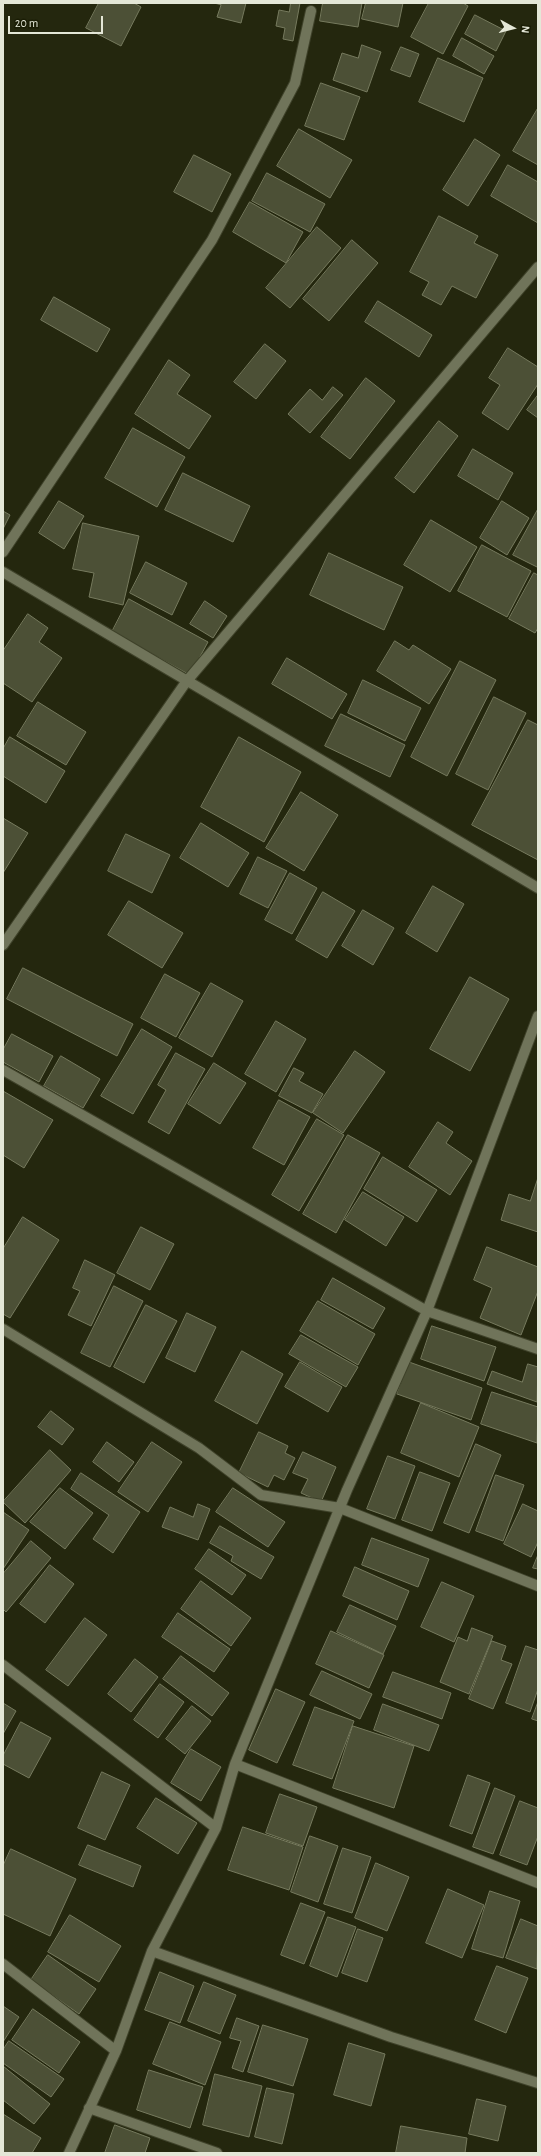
<!DOCTYPE html>
<style>
body{margin:0}
#map{position:relative;width:541px;height:2156px;overflow:hidden;background:#24270e;font-family:"Alegreya Sans",sans-serif}
canvas{display:block}
.frame{position:absolute;inset:0;border:4px solid #e4e7d7;pointer-events:none}
.north{position:absolute;left:493px;top:8px;width:40px;height:40px;-webkit-text-stroke:3px #1a1d05;paint-order:stroke;rotate:97deg;font-size:11px;font-weight:700;line-height:16px;text-align:center;color:#e4e7d7}
.north::after{content:'';display:block;margin:auto;width:14px;height:18px;background:#e4e7d7;clip-path:polygon(50% 0,100% 100%,50% 72%,0 100%)}
.scale{position:absolute;left:8px;top:16px;width:95px;height:18px;box-sizing:border-box;border:2px solid #e4e7d7;border-top:0;padding-left:5px;font-size:12px;line-height:14px;white-space:nowrap;color:#e4e7d7;-webkit-text-stroke:3px #1a1d05;paint-order:stroke}
</style>
<div id="map">
<canvas width="541" height="2156"></canvas>
<div class="frame"></div>
<div class="north">N</div>
<div class="scale">20 m</div>
</div>
<script>
const ctx = document.querySelector('canvas').getContext('2d');
ctx.lineJoin = 'round';
function paint(path, color) { ctx.fillStyle = color; ctx.fill(path, 'evenodd'); }
function stroke(path, color, width, dash) { ctx.strokeStyle = color; ctx.lineWidth = width; ctx.lineCap = dash ? 'butt' : 'round'; ctx.setLineDash(dash || []); ctx.stroke(path); }
const building = new Path2D(`
 M99,3H134L141,7L121,46L86,28Z
 M214,3H246L241,23L217,17L221,5Z
 M291,3H300L293,41L283,39L285,28L276,26L279,10L289,12Z
 M323,3H362L358,27L320,21Z
 M366,3H403L398,27L362,19Z
 M429,3H463L468,6L443,54L411,37Z
 M475,15L506,31L496,51L465,34Z
 M462,38L494,56L484,74L453,56Z
 M362,45L381,52L367,92L333,80L342,53L358,58Z
 M401,47L419,54L410,77L391,70Z
 M438,58L483,78L464,122L419,102Z
 M321,83L360,97L344,140L305,126Z
 M538,108V165L513,151Z
 M299,129L352,160L330,198L277,166Z
 M475,139L500,155L468,206L443,190Z
 M194,155L231,174L212,212L174,192Z
 M508,165L538,182V223L491,196Z
 M267,173L325,204L310,232L252,201Z
 M250,202L303,232L286,263L233,232Z
 M439,216L478,236L474,243L498,255L476,298L452,286L441,305L422,295L429,282L410,272Z
 M317,227L341,248L290,308L266,288Z
 M352,240L378,263L329,321L303,299Z
 M54,297L110,329L97,352L41,320Z
 M378,301L432,335L419,357L365,322Z
 M265,344L286,361L256,399L234,382Z
 M508,348L538,367V384L508,430L482,413L500,385L489,378Z
 M169,360L190,375L177,394L211,416L189,449L135,414Z
 M366,378L395,401L350,459L321,437Z
 M333,387L343,395L310,433L288,414L310,389L322,400Z
 M538,395V418L527,410Z
 M439,421L458,436L414,493L395,478Z
 M133,428L185,457L157,507L105,478Z
 M473,449L513,473L498,500L458,476Z
 M183,473L250,506L233,542L165,510Z
 M59,501L84,516L64,549L39,533Z
 M502,501L529,518L507,555L480,538Z
 M538,509V566L537,567L513,555Z
 M3,511L10,515L3,529Z
 M431,520L477,547L450,592L404,565Z
 M83,523L139,536L123,605L89,597L94,573L73,569Z
 M482,545L531,571L507,617L458,591Z
 M329,553L403,587L384,630L310,595Z
 M146,562L187,583L172,615L130,593Z
 M534,573L538,575V628L535,633L509,619Z
 M129,599L208,642L190,675L112,632Z
 M205,601L227,616L213,638L190,624Z
 M28,614L48,628L39,642L62,658L32,702L3,683V651Z
 M395,641L409,650L413,645L451,669L429,704L377,671Z
 M287,658L347,694L332,719L272,684Z
 M460,661L496,680L447,776L411,757Z
 M363,680L421,708L405,741L348,713Z
 M494,697L526,713L488,790L456,774Z
 M38,702L86,732L66,765L17,736Z
 M341,714L405,745L390,777L325,746Z
 M528,720L538,725V860L472,825Z
 M10,737L65,771L46,803L3,776V749Z
 M239,737L301,772L264,842L201,807Z
 M301,792L338,815L304,871L266,848Z
 M3,818L28,833L3,873Z
 M201,823L249,853L228,887L180,858Z
 M126,834L170,855L152,893L108,871Z
 M258,857L287,871L268,908L240,894Z
 M290,873L317,888L292,934L265,920Z
 M433,886L464,904L437,952L406,933Z
 M323,892L355,911L327,958L296,940Z
 M129,901L183,933L162,968L108,935Z
 M363,910L394,928L373,965L342,946Z
 M23,968L133,1024L117,1056L7,999Z
 M165,974L200,993L176,1037L141,1018Z
 M470,977L509,999L470,1071L430,1049Z
 M211,983L243,1001L212,1057L179,1038Z
 M276,1021L306,1039L276,1092L245,1074Z
 M142,1029L172,1047L133,1114L101,1096Z
 M12,1034L53,1056L39,1082L3,1062V1050Z
 M355,1051L385,1072L343,1133L313,1113Z
 M176,1053L205,1069L169,1134L148,1122L166,1090L158,1085Z
 M61,1056L100,1079L83,1108L44,1086Z
 M214,1063L246,1083L220,1124L188,1104Z
 M294,1068L304,1073L299,1081L323,1094L312,1113L279,1096Z
 M3,1091L53,1120L24,1168L3,1155Z
 M279,1100L310,1117L284,1165L253,1148Z
 M317,1119L344,1135L299,1211L272,1195Z
 M438,1122L453,1132L446,1143L472,1161L450,1195L409,1167Z
 M348,1135L380,1153L336,1233L303,1214Z
 M383,1157L437,1190L417,1222L364,1189Z
 M538,1178V1232L501,1220L509,1194L530,1201Z
 M363,1192L404,1217L386,1246L345,1220Z
 M23,1217L59,1240L10,1318L3,1314V1249Z
 M141,1227L174,1244L150,1290L117,1273Z
 M487,1247L538,1267V1291L521,1335L480,1318L492,1288L474,1280Z
 M85,1260L115,1275L91,1326L68,1315L80,1291L73,1288Z
 M333,1278L385,1308L373,1329L321,1300Z
 M114,1286L143,1301L110,1367L81,1353Z
 M318,1301L375,1334L358,1365L300,1331Z
 M146,1305L177,1321L144,1383L114,1367Z
 M187,1313L216,1327L195,1372L166,1358Z
 M432,1326L496,1347L484,1381L421,1359Z
 M301,1335L358,1367L346,1387L289,1354Z
 M242,1351L283,1374L257,1424L215,1401Z
 M300,1362L342,1387L328,1412L285,1387Z
 M409,1362L482,1388L471,1420L397,1394Z
 M528,1364L538,1367L537,1402L487,1384L492,1371L522,1382Z
 M492,1392L538,1407L537,1443L481,1424Z
 M421,1403L479,1427L459,1477L401,1453Z
 M51,1411L74,1429L62,1445L38,1427Z
 M259,1432L288,1446L285,1453L295,1458L284,1480L274,1475L268,1487L239,1473Z
 M107,1442L134,1462L119,1482L93,1462Z
 M152,1442L182,1462L148,1512L118,1492Z
 M476,1444L501,1455L469,1533L444,1523Z
 M50,1450L71,1470L25,1523L3,1502Z
 M303,1452L336,1467L321,1502L301,1493L308,1479L293,1473Z
 M388,1456L415,1466L395,1519L367,1509Z
 M420,1472L450,1483L432,1531L402,1520Z
 M81,1473L140,1512L113,1553L93,1539L109,1515L71,1489Z
 M496,1475L524,1485L503,1541L476,1531Z
 M60,1488L93,1513L65,1549L30,1522Z
 M233,1488L285,1522L268,1547L216,1512Z
 M198,1504L210,1509L198,1540L162,1527L170,1507L193,1517Z
 M523,1504L538,1511V1542L531,1557L504,1544Z
 M3,1512L29,1530L3,1569Z
 M220,1526L274,1557L261,1579L231,1561L233,1556L210,1543Z
 M372,1538L429,1559L418,1587L362,1565Z
 M31,1541L51,1558L6,1612L3,1609V1574Z
 M209,1549L246,1575L232,1595L195,1569Z
 M538,1555V1569L533,1568Z
 M50,1565L74,1584L45,1623L20,1604Z
 M355,1567L409,1591L397,1620L343,1596Z
 M201,1581L251,1618L231,1646L181,1609Z
 M442,1582L474,1596L454,1642L421,1627Z
 M350,1605L396,1626L383,1654L337,1632Z
 M178,1613L230,1649L214,1672L162,1637Z
 M85,1618L107,1635L68,1686L46,1670Z
 M472,1628L493,1636L469,1694L440,1682L458,1637L467,1641Z
 M331,1631L384,1655L369,1688L316,1664Z
 M492,1641L506,1646L501,1660L512,1664L493,1709L469,1699Z
 M526,1646L538,1650V1689L530,1712L506,1703Z
 M181,1656L229,1693L212,1716L163,1679Z
 M135,1659L158,1677L131,1712L108,1694Z
 M322,1671L372,1694L360,1719L310,1695Z
 M393,1672L451,1693L442,1719L383,1697Z
 M160,1684L184,1702L158,1738L134,1720Z
 M276,1689L305,1702L277,1763L249,1750Z
 M538,1702V1721L532,1719Z
 M3,1703L16,1711L3,1734Z
 M383,1704L439,1725L429,1751L374,1730Z
 M192,1706L211,1721L185,1754L166,1739Z
 M315,1707L354,1721L332,1779L293,1765Z
 M21,1722L51,1738L29,1778L3,1764V1756Z
 M353,1726L414,1746L394,1808L333,1788Z
 M191,1749L221,1767L201,1801L171,1783Z
 M102,1772L130,1785L105,1840L78,1828Z
 M468,1775L490,1783L472,1834L450,1826Z
 M495,1788L515,1796L493,1854L473,1847Z
 M280,1794L317,1807L303,1846L266,1833Z
 M156,1798L197,1823L178,1854L137,1828Z
 M520,1801L538,1808V1836L527,1865L500,1855Z
 M243,1827L303,1847L289,1890L228,1870Z
 M310,1836L338,1846L318,1902L291,1892Z
 M88,1845L141,1866L133,1887L79,1865Z
 M343,1848L371,1857L352,1913L324,1904Z
 M11,1849L76,1879L50,1936L3,1914V1866Z
 M376,1863L409,1877L387,1931L355,1918Z
 M448,1889L484,1905L462,1958L426,1943Z
 M490,1891L520,1901L503,1958L472,1949Z
 M301,1903L325,1912L304,1964L281,1955Z
 M70,1915L121,1946L99,1982L48,1952Z
 M328,1917L356,1927L337,1977L310,1966Z
 M521,1919L538,1926L537,1969L506,1958Z
 M358,1929L383,1938L367,1982L342,1973Z
 M48,1955L96,1989L79,2014L31,1980Z
 M497,1966L528,1978L506,2033L475,2020Z
 M160,1972L194,1986L180,2023L145,2010Z
 M204,1982L236,1995L220,2034L188,2021Z
 M3,2006L19,2017L3,2042Z
 M33,2009L80,2042L59,2073L12,2040Z
 M237,2018L259,2026L243,2072L232,2068L241,2041L230,2038Z
 M170,2022L221,2042L205,2085L153,2064Z
 M263,2025L308,2039L293,2086L248,2072Z
 M9,2041L64,2079L51,2097L3,2063V2050Z
 M349,2043L385,2054L371,2106L334,2095Z
 M3,2066L50,2104L34,2124L3,2100Z
 M149,2070L203,2087L190,2128L137,2110Z
 M215,2074L262,2086L249,2137L203,2125Z
 M267,2088L294,2094L282,2144L255,2137Z
 M477,2099L506,2106L498,2141L469,2134Z
 M3,2114L41,2138L32,2153H3Z
 M115,2125L150,2138L145,2153H105Z
 M401,2126L467,2138L465,2153H396Z`);
paint(building, '#4c5036');
stroke(building, '#767a5e', 1);
const minor = new Path2D(`
 M3,552L212,240L295,83L311,11
 M3,572L538,888
 M3,945L186,682L538,267
 M3,1070L427,1311L538,1349
 M3,1329L199,1448L261,1495L340,1508L538,1586
 M3,1665L216,1828
 M235,1764L538,1883
 M152,1951L391,2037L538,2083
 M3,1964L116,2051
 M89,2108L217,2153
 M69,2153L116,2051L152,1951L216,1828L235,1764L347,1490L427,1311L538,1016`);
stroke(minor, '#3f422a', 12);
stroke(minor, '#70745a', 10);
</script>
